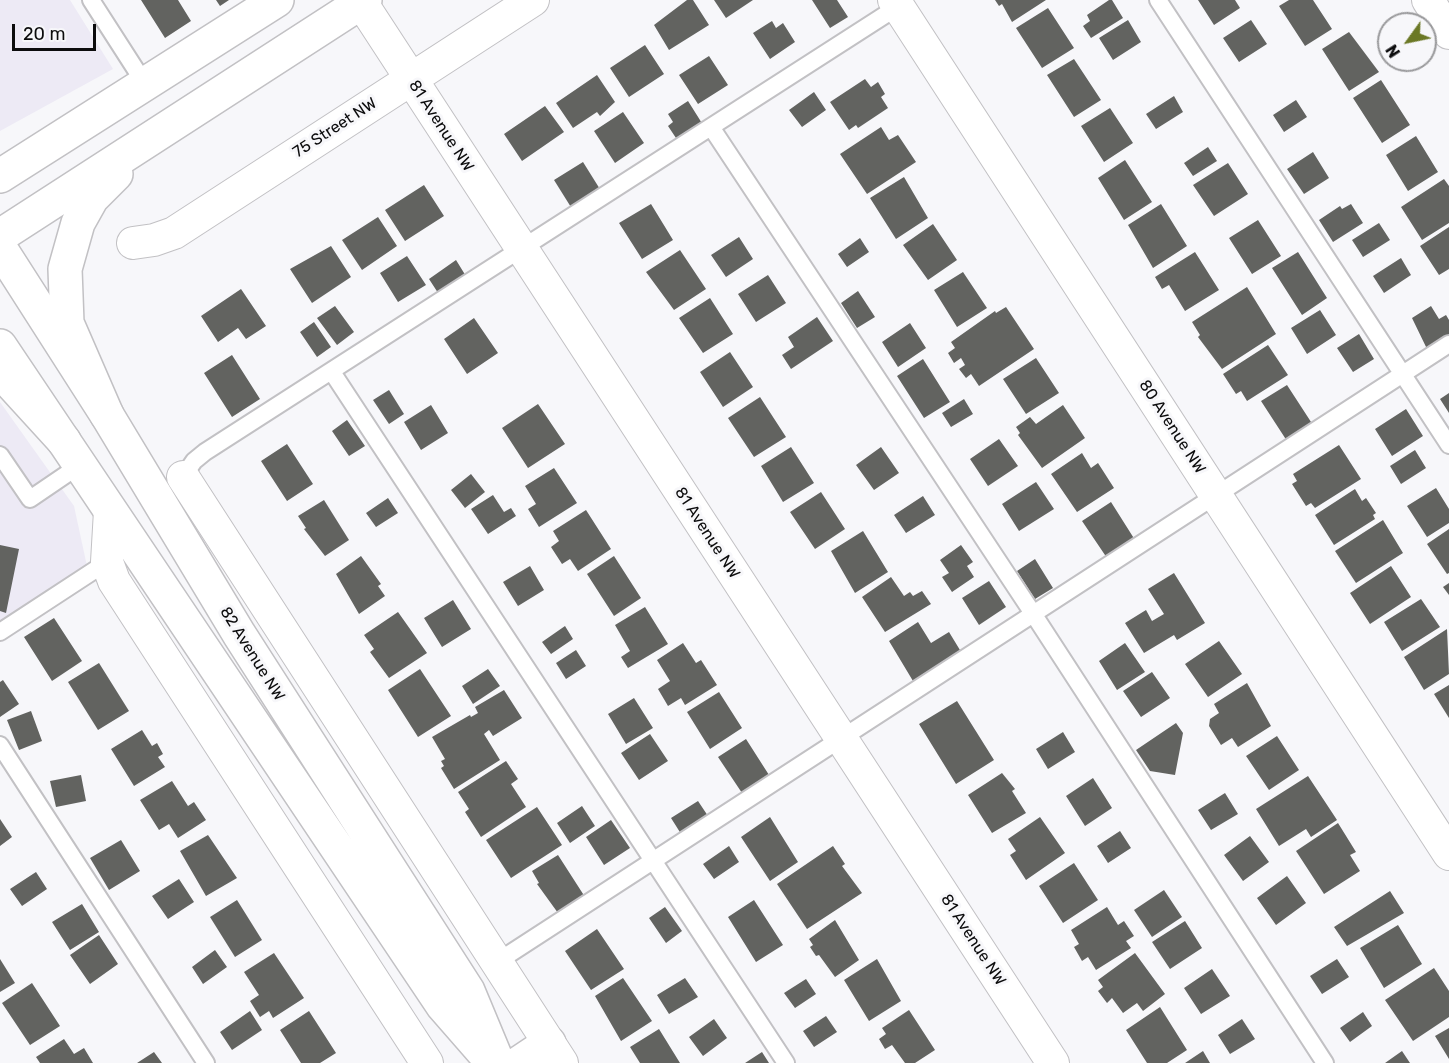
<!DOCTYPE html>
<style>
body{margin:0}
#map{position:relative;width:1449px;height:1063px;overflow:hidden;background:#f7f7fa;font-family:Rubik,sans-serif}
canvas{display:block}
.north{position:absolute;left:1377px;top:12px;width:60px;height:60px;box-sizing:border-box;background:#f7f7fa;border:2px solid #99999b;border-radius:50%;rotate:237deg;font-size:16px;font-weight:700;line-height:24px;text-align:center;color:#0c0c0d}
.north::after{content:'';display:block;margin:auto;width:21px;height:27px;background:#6b7825;clip-path:polygon(50% 0,100% 100%,50% 72%,0 100%)}
.scale{position:absolute;left:12px;top:24px;width:84px;height:27px;box-sizing:border-box;border:3px solid #0c0c0d;border-top:0;padding-left:8px;font-size:18px;line-height:21px;white-space:nowrap;color:#0c0c0d;-webkit-text-stroke:4px #f7f7fa;paint-order:stroke}
</style>
<div id="map">
<canvas width="1449" height="1063"></canvas>
<div class="north">N</div>
<div class="scale">20 m</div>
</div>
<script>
const ctx = document.querySelector('canvas').getContext('2d');
ctx.lineJoin = 'round';
function paint(path, color) { ctx.fillStyle = color; ctx.fill(path, 'evenodd'); }
function stroke(path, color, width, dash) { ctx.strokeStyle = color; ctx.lineWidth = width; ctx.lineCap = dash ? 'butt' : 'round'; ctx.setLineDash(dash || []); ctx.stroke(path); }
function label(font, color, halo, rows, align = 'center') {
  ctx.font = font + ' Rubik,sans-serif'; ctx.lineWidth = 6; ctx.setLineDash([]); ctx.textBaseline = 'middle'; ctx.strokeStyle = halo; ctx.fillStyle = color; for (const [text, x, y, turn = 0] of rows) {
    ctx.save(); ctx.translate(x, y); ctx.rotate((+turn || 0) * Math.PI / 180); ctx.textAlign = isNaN(turn) ? turn : align; if (halo) ctx.strokeText(text, 0, 0); ctx.fillText(text, 0, 0); ctx.restore();
  }
}
paint(new Path2D(`
 M0,0H70L113,69L0,131Z
 M0,402L74,506L90,580L0,639Z`), '#edeaf5');
paint(new Path2D(`
 M141,0H178L191,21L165,38Z
 M216,0H229L220,6Z
 M687,0H693L709,25L669,50L654,25Z
 M714,0H753L726,18Z
 M812,0H837L848,17L830,28Z
 M995,0H1046L1012,22L1002,4L999,6Z
 M1109,0H1112L1123,18L1091,38L1083,26L1090,21L1087,15Z
 M1198,0H1235L1240,8L1214,25Z
 M1289,0H1313L1332,29L1305,46L1279,6Z
 M1048,8L1074,48L1042,68L1016,28Z
 M1128,20L1141,42L1113,60L1099,38Z
 M1251,20L1267,44L1239,62L1223,38Z
 M772,21L776,28L783,23L795,42L770,59L753,33Z
 M1349,32L1379,72L1349,91L1322,49Z
 M645,45L664,74L629,97L610,68Z
 M709,56L728,85L698,104L679,75Z
 M1074,59L1101,100L1074,117L1047,75Z
 M597,75L615,102L600,116L597,112L573,128L556,103Z
 M865,79L871,87L878,82L885,94L881,97L888,108L858,128L856,125L849,130L830,102Z
 M1381,80L1410,125L1382,143L1353,98Z
 M814,92L826,110L802,127L789,110Z
 M1174,96L1183,112L1156,129L1146,114Z
 M1296,100L1307,117L1284,132L1273,115Z
 M688,101L705,128L680,144L668,126L673,122L668,114Z
 M545,106L564,132L522,161L504,134Z
 M1110,108L1133,143L1104,162L1081,126Z
 M623,112L644,143L615,163L594,131Z
 M881,127L889,140L898,135L916,162L867,194L840,154Z
 M1416,136L1438,172L1408,191L1386,155Z
 M1208,147L1217,161L1193,176L1184,163Z
 M1313,152L1329,178L1304,194L1287,169Z
 M1125,160L1152,202L1124,220L1098,178Z
 M583,162L603,194L574,212L554,180Z
 M1228,163L1248,194L1214,216L1193,185Z
 M904,177L928,218L896,239L870,198Z
 M1444,179L1449,186V223L1422,240L1401,207Z
 M424,185L444,216L405,241L385,210Z
 M651,204L673,240L642,259L619,223Z
 M1161,204L1187,246L1153,268L1128,225Z
 M1351,204L1363,223L1333,242L1319,220L1340,206L1342,209Z
 M378,217L397,246L362,270L342,240Z
 M1258,220L1281,256L1252,274L1229,238Z
 M1379,223L1390,240L1363,257L1352,240Z
 M933,224L957,260L928,280L903,245Z
 M1449,227V269L1439,275L1420,246Z
 M739,237L753,259L726,277L711,255Z
 M860,238L869,252L847,267L838,254Z
 M331,246L351,277L312,303L290,269Z
 M680,250L706,289L674,310L646,272Z
 M1195,252L1219,290L1185,311L1169,285L1162,289L1155,277Z
 M1298,252L1327,298L1302,315L1272,268Z
 M407,256L426,285L398,302L380,273Z
 M1401,258L1411,275L1384,293L1373,276Z
 M456,260L469,281L442,299L429,279Z
 M963,272L987,308L957,327L934,290Z
 M768,275L786,303L756,322L738,294Z
 M1247,287L1276,334L1222,369L1198,337L1200,335L1192,322Z
 M241,289L266,326L246,339L238,328L218,342L201,316Z
 M858,291L875,317L857,328L841,303Z
 M710,298L733,334L703,353L679,318Z
 M335,306L354,332L337,345L317,318Z
 M1431,306L1439,319L1446,315L1449,320V337L1428,351L1412,318Z
 M1006,307L1034,349L979,386L971,374L966,378L959,369L965,365L961,358L954,363L948,353L955,348L951,342L995,311L996,313Z
 M1320,310L1336,335L1307,354L1291,328Z
 M817,317L833,341L791,369L782,355L794,347L788,337Z
 M474,318L498,353L467,374L444,339Z
 M314,322L331,347L317,357L300,332Z
 M910,323L926,348L898,367L882,342Z
 M1359,334L1374,359L1353,372L1337,348Z
 M1268,345L1288,375L1247,401L1241,391L1236,394L1223,374Z
 M730,352L753,387L723,407L700,372Z
 M232,355L260,399L232,417L204,373Z
 M1036,358L1059,393L1026,414L1003,379Z
 M923,359L950,402L924,418L897,376Z
 M1287,385L1313,425L1287,441L1261,401Z
 M389,390L404,414L389,424L373,400Z
 M1449,393V413L1440,399Z
 M760,397L786,437L754,457L728,418Z
 M964,399L973,414L951,427L942,413Z
 M538,404L565,444L528,468L502,428Z
 M431,405L448,433L421,450L404,422Z
 M1063,405L1085,438L1042,468L1018,435L1020,433L1016,427L1030,417L1036,424Z
 M1406,409L1423,436L1392,456L1375,429Z
 M347,420L365,446L349,456L332,431Z
 M999,439L1018,466L988,486L970,459Z
 M287,444L313,484L287,501L261,461Z
 M1339,445L1361,479L1315,508L1311,503L1306,506L1292,484L1297,481L1293,474Z
 M791,447L814,483L783,502L761,466Z
 M881,447L899,473L874,490L856,465Z
 M1415,450L1426,468L1401,484L1390,466Z
 M1082,453L1091,468L1098,463L1114,488L1077,512L1051,474Z
 M554,468L577,503L539,527L528,509L536,504L525,486Z
 M471,474L485,492L465,508L451,490Z
 M1036,482L1054,509L1019,531L1002,504Z
 M1436,488L1449,509V523L1427,537L1407,506Z
 M1355,489L1362,501L1366,498L1376,513L1373,515L1375,519L1334,545L1315,515Z
 M821,492L845,529L815,549L790,512Z
 M493,495L504,512L511,508L516,516L488,534L471,509Z
 M923,496L935,515L906,533L894,515Z
 M388,498L398,513L376,527L366,513Z
 M324,500L349,540L325,556L304,529L306,528L298,516Z
 M1111,502L1135,540L1107,558L1082,521Z
 M586,510L611,549L578,571L570,559L562,564L551,547L559,541L553,531Z
 M1383,520L1403,553L1356,583L1335,551Z
 M1449,529V573L1447,574L1427,544Z
 M863,531L888,572L855,593L831,551Z
 M0,545L19,549L6,613L0,611Z
 M961,545L973,562L967,566L974,577L952,592L942,577L949,573L940,560Z
 M361,556L381,584L378,586L385,596L359,614L336,574Z
 M614,556L641,598L614,616L587,574Z
 M1035,559L1053,588L1035,599L1017,571Z
 M530,566L544,590L518,606L503,582Z
 M1391,566L1411,597L1370,624L1350,593Z
 M1174,573L1205,623L1177,640L1174,635L1144,653L1125,623L1146,610L1152,621L1164,614L1148,589Z
 M891,577L904,596L910,592L913,596L922,591L931,604L885,632L862,597Z
 M989,581L1006,607L979,625L962,598Z
 M1449,583V595L1443,587Z
 M1421,599L1440,627L1402,651L1384,622Z
 M453,600L471,629L442,647L424,618Z
 M645,607L668,644L628,668L621,657L630,651L615,625Z
 M398,612L427,653L389,678L370,652L374,649L364,635Z
 M54,618L82,661L52,681L24,637Z
 M918,622L931,643L949,632L963,655L916,686L889,641Z
 M565,626L573,639L551,654L542,642Z
 M1447,629L1449,674L1424,690L1404,657Z
 M1219,641L1242,674L1208,697L1185,664Z
 M683,643L696,663L701,660L717,685L685,705L681,698L668,706L658,689L670,681L657,660Z
 M1125,643L1145,672L1117,690L1099,661Z
 M576,650L586,666L566,679L556,663Z
 M99,663L129,711L98,730L68,682Z
 M420,669L451,716L418,737L388,690Z
 M488,669L500,686L473,704L462,686Z
 M1152,672L1170,698L1141,717L1123,691Z
 M3,680L19,704L0,717V682Z
 M1247,683L1271,726L1238,747L1232,738L1221,745L1209,726L1210,719L1219,713L1214,704Z
 M1449,685V718L1434,694Z
 M504,690L522,718L493,736L489,730L484,734L500,760L454,789L441,768L444,766L441,761L445,759L432,737L470,715L471,717L478,713L475,707Z
 M719,692L742,728L710,749L687,712Z
 M634,698L653,728L626,744L608,714Z
 M957,701L994,760L956,784L919,724Z
 M31,711L42,741L19,750L7,720Z
 M1176,723L1183,733L1175,775L1150,771L1136,750Z
 M142,730L152,746L157,743L163,754L158,757L165,767L134,786L111,749Z
 M1063,732L1075,752L1048,769L1036,749Z
 M650,734L668,761L639,780L621,753Z
 M1277,736L1299,770L1269,790L1246,756Z
 M746,739L769,775L742,793L718,757Z
 M506,761L518,779L511,784L526,807L481,837L465,812L469,809L458,792Z
 M1002,773L1015,789L1012,791L1026,813L992,833L968,795Z
 M81,775L86,801L56,807L50,781Z
 M1308,776L1337,820L1311,837L1306,829L1279,846L1256,809Z
 M1093,778L1112,808L1085,826L1066,796Z
 M172,781L188,806L194,802L206,820L178,838L169,824L159,830L140,800Z
 M1225,793L1238,814L1211,830L1198,810Z
 M698,801L710,819L683,837L671,818Z
 M582,806L595,826L570,843L557,823Z
 M537,807L562,845L511,878L486,840Z
 M770,817L798,862L770,881L741,837Z
 M1040,817L1065,853L1026,880L1010,855L1016,851L1008,839Z
 M0,819L12,837L0,846Z
 M611,820L630,848L604,865L586,837Z
 M1338,823L1356,852L1350,855L1360,871L1324,894L1296,851Z
 M1120,831L1131,848L1108,863L1097,846Z
 M208,835L237,878L206,896L180,851Z
 M1250,836L1269,862L1243,881L1224,855Z
 M121,840L140,871L109,890L90,858Z
 M729,846L739,862L714,879L703,864Z
 M833,846L845,864L842,866L862,893L807,929L777,884Z
 M558,855L585,897L558,913L537,884L539,883L532,871Z
 M1074,863L1098,900L1063,923L1039,886Z
 M36,872L47,889L22,906L10,889Z
 M1287,876L1306,903L1276,925L1257,898Z
 M179,879L194,902L168,919L152,896Z
 M1164,890L1182,917L1152,937L1134,910Z
 M1390,891L1404,913L1347,946L1334,927Z
 M237,900L262,940L235,957L210,917Z
 M754,900L783,945L756,962L728,917Z
 M82,904L99,932L70,950L52,922Z
 M665,907L682,931L666,943L649,918Z
 M1107,907L1118,925L1124,921L1134,936L1126,941L1131,948L1096,970L1088,957L1082,961L1074,947L1079,944L1071,930Z
 M835,920L859,960L835,977L819,955L816,956L810,947L813,945L809,939Z
 M1185,921L1202,948L1170,969L1152,942Z
 M1398,925L1422,964L1384,988L1360,948Z
 M597,929L624,969L591,990L565,951Z
 M99,935L118,964L90,984L70,955Z
 M215,950L227,967L203,984L192,967Z
 M274,953L304,998L273,1018L269,1011L260,1017L250,1001L259,995L244,972Z
 M1135,953L1165,994L1143,1011L1137,1003L1123,1013L1112,998L1107,1003L1098,991L1103,987L1098,980Z
 M0,959L15,983L0,992Z
 M877,959L901,1001L869,1021L844,980Z
 M1337,959L1349,977L1322,994L1310,976Z
 M1434,968L1449,991V1017L1413,1041L1385,1000Z
 M1212,969L1230,996L1201,1014L1184,988Z
 M623,978L652,1021L621,1041L595,996Z
 M685,978L698,997L669,1014L657,995Z
 M806,979L816,994L795,1008L784,993Z
 M32,983L60,1026L30,1045L2,1003Z
 M1160,1007L1187,1050L1167,1063H1147L1126,1030Z
 M909,1010L935,1050L915,1063H905L892,1045L885,1049L879,1039L886,1034L882,1028Z
 M250,1011L262,1030L232,1050L220,1032Z
 M309,1011L336,1053L320,1063H301L280,1030Z
 M1363,1012L1372,1026L1350,1042L1340,1028Z
 M826,1016L837,1032L814,1047L803,1031Z
 M714,1019L727,1038L703,1056L689,1037Z
 M1242,1019L1255,1039L1230,1054L1218,1035Z
 M1449,1028V1059L1435,1036Z
 M659,1029L680,1063H640L630,1047Z
 M64,1039L74,1054L84,1048L93,1063H40L36,1057Z
 M1203,1051L1210,1063H1185Z
 M1402,1051L1410,1063H1385Z
 M154,1052L162,1063H137Z
 M762,1052L769,1063H745Z`), '#626360');
const service = new Path2D(`
 M91,0L145,84
 M1158,0L1449,445
 M711,127L1034,615L1325,1063
 M332,372L786,1063
 M0,455L30,499L80,465
 M183,477L194,461L205,452L902,4
 M0,632L107,562
 M0,745L206,1063
 M497,962L1449,344`);
const minor = new Path2D(`
 M894,0L1449,854
 M1428,0L1449,33
 M361,2L1053,1063
 M133,243L154,240L174,233L533,0
 M183,477L562,1063
 M110,511L107,562L114,581L427,1063`);
const secondary = new Path2D(`
 M0,248L107,415L239,634L468,991L498,1063
 M0,346L443,1006L485,1054
 M519,1063L549,1043`);
const primary = new Path2D(`
 M0,176L277,0
 M0,236L365,0
 M0,371L64,441
 M107,415L67,323L65,269L78,223L92,198L116,174`);
stroke(service, '#c2c1c4', 20);
stroke(minor, '#c2c1c4', 34);
stroke(secondary, '#c2c1c4', 36);
stroke(primary, '#c2c1c4', 36);
stroke(service, '#fff', 16);
stroke(minor, '#fff', 32);
stroke(secondary, '#fff', 33);
stroke(primary, '#fff', 33);
label('16px', '#0c0c0d', '#f7f7fa', [
 ["81 Avenue NW",441,126,57],
 ["75 Street NW",335,128,-33],
 ["80 Avenue NW",1172,427,57],
 ["81 Avenue NW",707,533,57],
 ["82 Avenue NW",252,654,58],
 ["81 Avenue NW",973,940,57]
]);
</script>
